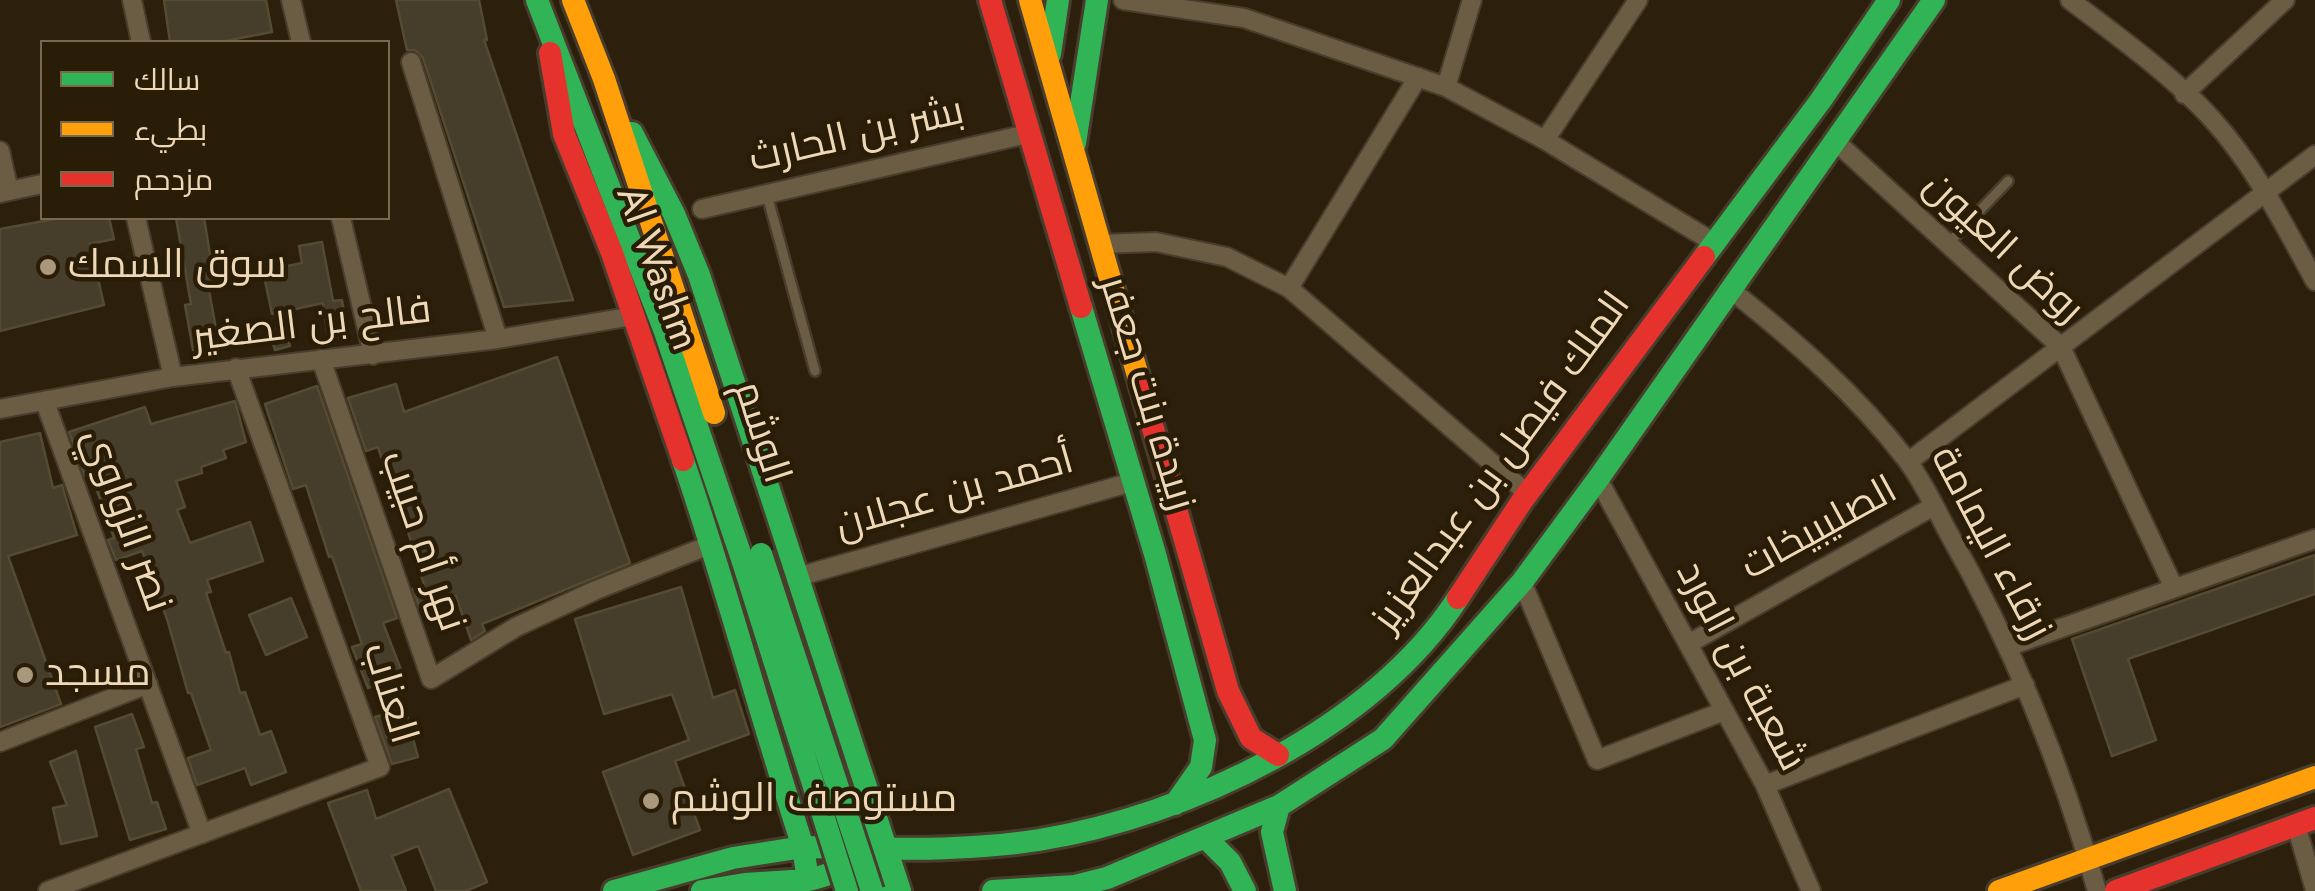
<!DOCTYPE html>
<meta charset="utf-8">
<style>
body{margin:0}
#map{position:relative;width:2315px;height:891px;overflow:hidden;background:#2c200d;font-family:Jost,Cairo,sans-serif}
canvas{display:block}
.legend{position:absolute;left:40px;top:40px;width:350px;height:180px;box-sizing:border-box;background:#2a1d07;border:2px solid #78684d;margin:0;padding:12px 18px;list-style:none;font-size:30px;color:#eed8b7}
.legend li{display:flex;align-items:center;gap:20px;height:50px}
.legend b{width:50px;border:2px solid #78684d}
</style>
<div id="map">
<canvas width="2315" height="891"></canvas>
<ul class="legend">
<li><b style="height:12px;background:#30b455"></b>سالك</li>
<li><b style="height:12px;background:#ff9f0a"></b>بطيء</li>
<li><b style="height:12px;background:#e5322d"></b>مزدحم</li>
</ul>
</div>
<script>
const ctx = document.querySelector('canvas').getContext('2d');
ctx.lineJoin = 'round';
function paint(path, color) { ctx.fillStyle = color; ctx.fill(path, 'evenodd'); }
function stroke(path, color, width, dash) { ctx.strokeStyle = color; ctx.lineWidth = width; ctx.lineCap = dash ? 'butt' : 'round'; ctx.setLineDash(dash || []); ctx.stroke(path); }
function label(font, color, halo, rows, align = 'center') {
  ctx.font = font + ' Jost,Cairo,sans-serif'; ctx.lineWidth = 9; ctx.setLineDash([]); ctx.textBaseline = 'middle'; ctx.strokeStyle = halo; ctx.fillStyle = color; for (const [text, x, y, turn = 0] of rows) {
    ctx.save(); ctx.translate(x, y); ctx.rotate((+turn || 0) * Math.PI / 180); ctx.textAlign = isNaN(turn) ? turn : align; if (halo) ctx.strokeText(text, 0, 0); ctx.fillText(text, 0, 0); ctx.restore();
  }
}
const building = new Path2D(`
 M164,0H266L272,32L220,42H170Z
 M396,0H479L487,40H484L573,300L504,307L423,58L415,50H407Z
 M60,218H109L114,239L90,244L104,305L0,331V229Z
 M176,218H204L215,284L208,285L219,345L193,350L185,305L191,304Z
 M322,242L333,301L342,300L348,336L328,339L323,303L272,314L263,271L302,263L299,246Z
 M284,326L290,346L275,350L269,331Z
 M557,357L630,563L482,624L485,631L471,640L456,596L420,609L413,589L424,585L396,492L393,493L378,447L366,451L348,398L396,384L404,412Z
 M317,386L397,618L383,623L403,675L368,688L352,647L362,644L332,556L329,557L306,485L293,489L265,404Z
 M235,401L246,442L223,450L226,458L201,467L202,473L176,481L185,507L177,510L190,543L250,522L263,561L207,580L211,592L206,593L226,653L229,652L240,693L245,692L260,735L271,731L286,772L251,785L245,768L197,785L188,758L211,750L191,693H188L167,619L142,551L116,560L108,540L114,538L91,474L85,476L69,432L145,407L151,424Z
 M40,433L53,488L62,485L77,535L8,556L61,704L0,727V442Z
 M2315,555V594L2128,659L2156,740L2112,756L2072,639Z
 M681,587L713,698L735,690L749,734L675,761L700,830L633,855L603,772L689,740L672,694L604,714L575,619Z
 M291,598L307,637L266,655L249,615Z
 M405,709L418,757L392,764L375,717Z
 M132,714L144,747L136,749L152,803L157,802L166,829L130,840L95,727Z
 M76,751L97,836L61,844L53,808L67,805L50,762Z
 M449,789L487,882L466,891H436L418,846L392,856L406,891H361L328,803L367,790L376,819Z`);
paint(building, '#463d2a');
stroke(building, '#544b33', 2.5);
const lane = new Path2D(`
 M767,195L815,371
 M1948,244L2008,181`);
const street = new Path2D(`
 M132,0L141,42
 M291,0L301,42
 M1123,0L1244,18L1446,87L1545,140L1713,242
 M2070,0C2116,35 2173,76 2212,119C2255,166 2284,225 2315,281
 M411,62L498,339
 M1446,87L1472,0
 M2184,94L2285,0
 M1545,140L1638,0
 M1835,141L2061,347L2174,588
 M0,151L9,191
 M0,193L42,184
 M702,209L1027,134
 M136,218L173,377
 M341,218L373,355
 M1099,244L1156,242L1227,257L1289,288L1528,494
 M1289,288L1418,77
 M1731,290C1795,341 1856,394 1906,459C1923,481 1935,508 1948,532C2012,644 2062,767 2097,891
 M321,359L431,679L516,627L596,590L712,544
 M45,402L202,834
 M0,409L173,377L498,339L633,316
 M1908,462L2315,155
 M1598,479L1765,785L1811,891
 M797,577L1132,482
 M1522,582L1597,760L1724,711
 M1688,644L1934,506
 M2007,647L2315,539
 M0,742L148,684
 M1765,785L2025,685
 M2296,825L2315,890
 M48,891L380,767L236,368`);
const fast = new Path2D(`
 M537,0L664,329L742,559
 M1050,54L1058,0
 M632,133L674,214L699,275L900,891
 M1075,143L1097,0
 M1704,257L1821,100L1889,0
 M1081,307L1155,554L1205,740L1201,767L1175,804
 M683,460C727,588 761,719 803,847L806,867
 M1279,806L1272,832L1285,891
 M1207,839L1230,862L1245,891
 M803,847C881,849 962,852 1039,840C1188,816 1374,728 1458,598
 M846,855L872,868L892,891
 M808,880C849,871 870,853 874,810
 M614,891L733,858L803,847
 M702,891L745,884L808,880
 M993,891L1075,886L1107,878L1279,806L1383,739L1522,582L1598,479L1934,0`);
const slow = new Path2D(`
 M573,0L604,79L714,413
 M1030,0L1140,383
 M1999,891L2315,777`);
const jam = new Path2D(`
 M990,0L1081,307
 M550,53L564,134L612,253L683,460
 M1140,383L1228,691L1251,738L1278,755
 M1458,598L1522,501L1704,257
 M2116,891L2315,818`);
stroke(lane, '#483d2d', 14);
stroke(street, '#483d2d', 22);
stroke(fast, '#483d2d', 28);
stroke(slow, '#483d2d', 28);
stroke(jam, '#483d2d', 28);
stroke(lane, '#6b5c44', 9);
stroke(street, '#6b5c44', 18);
stroke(fast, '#30b455', 22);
stroke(slow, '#ff9f0a', 22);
stroke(jam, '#e5322d', 22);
const fastBridge = new Path2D(`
 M761,554L872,891
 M742,559L847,891`);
stroke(fastBridge, '#483d2d', 28, []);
stroke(fastBridge, '#30b455', 22);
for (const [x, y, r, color] of [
 [48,267,10,"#aa987c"],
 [25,675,10,"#aa987c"],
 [651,801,10,"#aa987c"]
]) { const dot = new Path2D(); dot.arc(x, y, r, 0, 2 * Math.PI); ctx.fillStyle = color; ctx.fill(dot); stroke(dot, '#2a1d07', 4); }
label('40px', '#eed8b7', '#2a1d07', [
 ["بشر بن الحارث",857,137,-13],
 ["روض العيون",2002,249,43],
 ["Al Washm",655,269,70],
 ["فالح بن الصغير",312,326,-7],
 ["زبيدة بنت جعفر",1145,394,73],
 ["الوشم",760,433,72],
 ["الملك فيصل بن عبدالعزيز",1503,463,-54],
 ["أحمد بن عجلان",955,495,-16],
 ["نصر الزواوي",125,521,70],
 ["الصليبيخات",1820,530,-29],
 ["نهر أم حبيب",421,542,71],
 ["زرقاء اليمامة",1989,544,62],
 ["شعبة بن الورد",1739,667,62],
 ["العناب",388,694,73]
]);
label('40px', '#eed8b7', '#2a1d07', [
 ["سوق السمك",68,267],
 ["مسجد",45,675],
 ["مستوصف الوشم",671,801]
], 'left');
</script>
